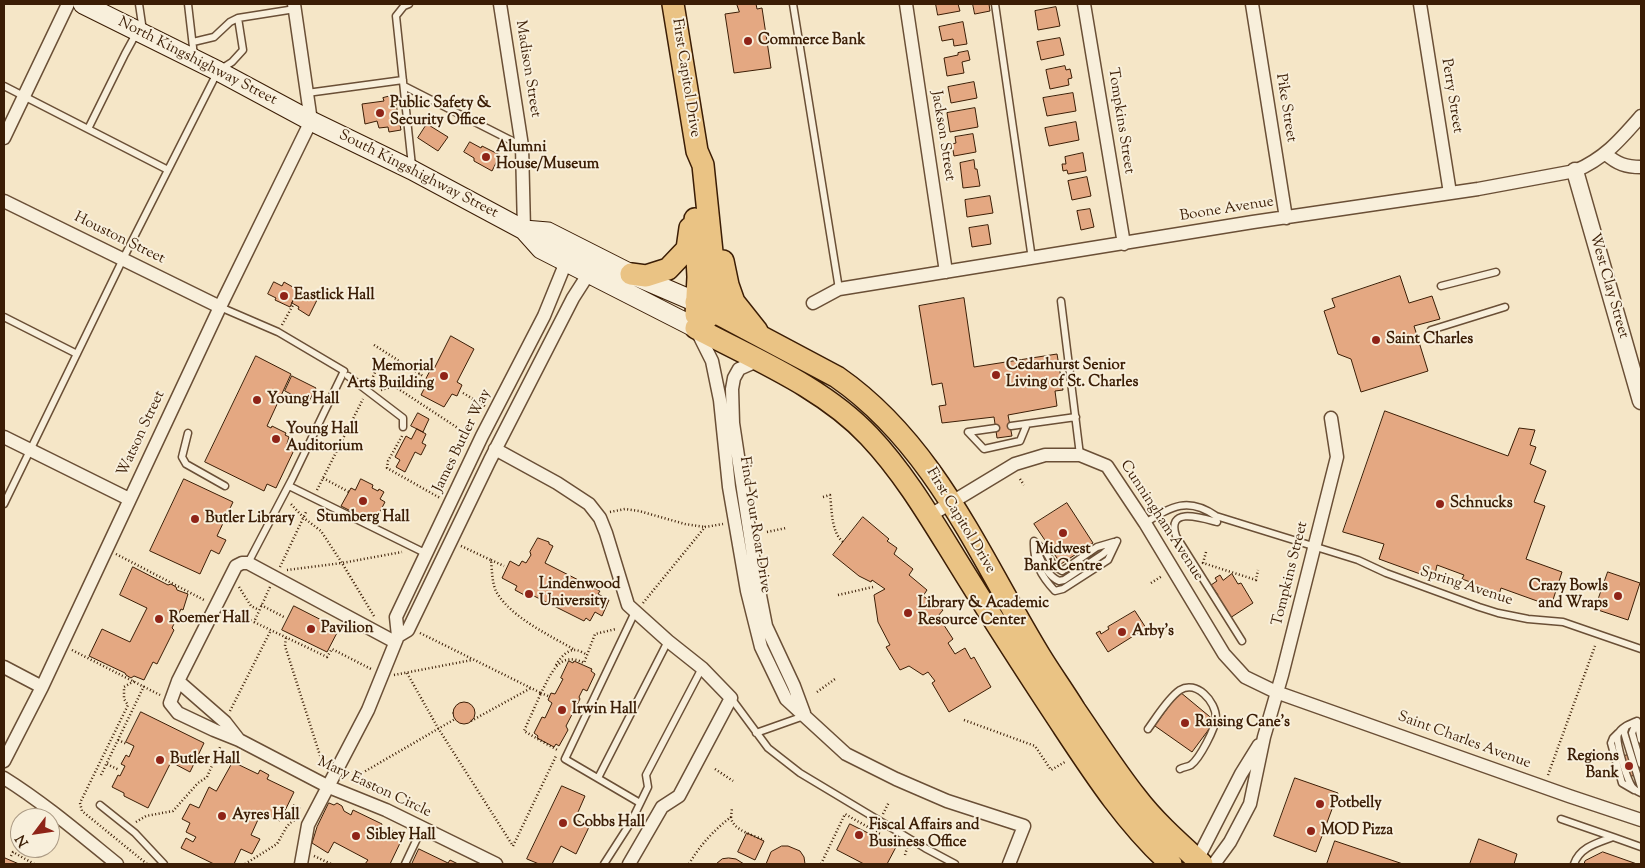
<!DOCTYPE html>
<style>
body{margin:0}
#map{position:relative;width:1645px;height:868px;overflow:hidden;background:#f5e6c7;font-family:"Sorts Mill Goudy",serif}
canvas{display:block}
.frame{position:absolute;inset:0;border:5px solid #3b1d05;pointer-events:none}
.north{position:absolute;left:10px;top:808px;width:50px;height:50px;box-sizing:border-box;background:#f8efdb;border:1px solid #ac9b85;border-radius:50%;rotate:239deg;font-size:14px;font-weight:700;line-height:20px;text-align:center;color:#3b1d05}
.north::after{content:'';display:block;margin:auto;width:18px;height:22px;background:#8f2418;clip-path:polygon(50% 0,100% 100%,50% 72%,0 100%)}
</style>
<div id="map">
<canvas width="1645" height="868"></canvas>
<div class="frame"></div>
<div class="north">N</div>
</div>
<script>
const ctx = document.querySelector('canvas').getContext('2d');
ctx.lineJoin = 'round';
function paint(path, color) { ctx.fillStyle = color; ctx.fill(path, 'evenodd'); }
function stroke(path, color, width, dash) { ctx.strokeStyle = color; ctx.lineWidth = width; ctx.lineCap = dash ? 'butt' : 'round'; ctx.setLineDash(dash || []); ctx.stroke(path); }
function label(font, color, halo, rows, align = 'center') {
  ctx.font = font + ' "Sorts Mill Goudy",serif'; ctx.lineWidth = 4; ctx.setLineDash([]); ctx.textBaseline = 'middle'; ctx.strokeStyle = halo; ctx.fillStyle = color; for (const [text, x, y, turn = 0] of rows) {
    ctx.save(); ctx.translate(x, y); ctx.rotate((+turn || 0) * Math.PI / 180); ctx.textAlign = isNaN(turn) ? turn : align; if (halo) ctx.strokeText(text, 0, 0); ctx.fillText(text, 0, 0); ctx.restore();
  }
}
const building = new Path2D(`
 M737,4H756L757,9L762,8L771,68L734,73L725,14L739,12Z
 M936,4H958L960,11L938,15Z
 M973,4H989L990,11L975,14Z
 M1056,7L1060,26L1038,30L1035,11Z
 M963,22L967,44L954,46L953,39L942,41L939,27Z
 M1060,38L1064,55L1041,60L1037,42Z
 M968,51L970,60L962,62L964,73L947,76L944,58L958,55V53Z
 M1065,66L1066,70L1070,69L1072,78L1068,79L1069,85L1050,89L1046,70Z
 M974,82L977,98L951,103L948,87Z
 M1073,93L1076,111L1047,116L1043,98Z
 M391,96L392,100L395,99L401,130L389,132L388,127L379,128L377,121L365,124L362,104L384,101L383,98Z
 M975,108L978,127L950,132L947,113Z
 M1076,122L1079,140L1049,146L1045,128Z
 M427,124L448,137L438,151L418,138Z
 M973,134L976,152L954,156L952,144L956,143L955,137Z
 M470,142L481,148L482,146L500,155L492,171L474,161V158L464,152Z
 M1083,153L1086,171L1068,174L1067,170L1063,171L1062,164H1066L1065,157Z
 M974,160L975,169H977L980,186L963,188L960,163Z
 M1087,177L1091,196L1072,200L1068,181Z
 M990,196L993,213L967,217L965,200Z
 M1090,209L1094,227L1081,230L1077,211Z
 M988,225L991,244L972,247L969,228Z
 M1400,276L1409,303L1432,296L1440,319L1414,326L1428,371L1361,392L1351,359L1338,354L1324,311L1335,307L1332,299Z
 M274,282L282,286L284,282L298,290L290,307L275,300L276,298L268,294Z
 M299,291L317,300L309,316L298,309L299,307L292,303Z
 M964,298L974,367L1057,354L1063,390L1055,391L1057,406L1008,415L1012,436L997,438L994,417L942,423L939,406L946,405L942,383L932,385L919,306Z
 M451,336L474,349L457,382L462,385L457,396L452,394L444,407L421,395L427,383L424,382L431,369L433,370Z
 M256,356L291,374L267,426L271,428L272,426L286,433L285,435L289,437L287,444L295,448L276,488L267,484L264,491L205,462Z
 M292,376L316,388L308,403L285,391Z
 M1385,411L1508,456L1519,428L1535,430L1530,445L1536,447L1530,464L1546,471L1534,502L1545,506L1526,559L1562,572L1551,606L1501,588L1498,598L1470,589L1473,583L1462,579L1464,575L1437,565L1434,579L1379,559L1384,544L1343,532Z
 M418,413L429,419L423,432L411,426Z
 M417,429L426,434L422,443L426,445L421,455L415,452L405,472L396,467L400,460L395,457L406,436L411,439Z
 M184,479L233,502L217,536L226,540L219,554L211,550L200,574L150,551Z
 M361,479L373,485L372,488L378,491L379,489L384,492L380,499L385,502L374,523L341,506L351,488L355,490Z
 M1067,503L1093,543L1061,564L1034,524Z
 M863,517L889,539L887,541L897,548L894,554L913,569L909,575L927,590L923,596L943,610L938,616L953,639L948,643L955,654L965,648L971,659L974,657L991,687L949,712L932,683L935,681L928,672L923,675L909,666L900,670L886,647L890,645L878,622L874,595L885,589L872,580L871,582L859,576L833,555Z
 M538,538L549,542V544L553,546L545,563L600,591L598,594L609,600L602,616L595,612L590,621L586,618L584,621L530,594L528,597L515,590L517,586L502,578L510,561L519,566L522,561L526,563L531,555L530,552Z
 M1089,545L1098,560L1086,568L1076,554Z
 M133,567L168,585L171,584L176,587L177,590L188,594L183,610L181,609L172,628L174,630L157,664L153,662L144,680L134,676L131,678L126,675L125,673L89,656L102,629L130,642L147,608L120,595Z
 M1608,572L1640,583L1628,620L1595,609Z
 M1232,574L1238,584L1241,583L1253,603L1230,618L1216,596L1218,595L1211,585L1217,581L1215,578L1220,575L1223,580Z
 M294,606L339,629L327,652L282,630Z
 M1135,611L1146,628L1108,652L1096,633L1100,631L1101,634L1109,629L1108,627Z
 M569,661L573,663L574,661L592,669L591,671L595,674L587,691L583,689L579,697L580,699L566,726L568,730L559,746L556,744L554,747L537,738L538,736L534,733L542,717L545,718L552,703L548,700L551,693L555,694L563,679L561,678Z
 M1180,692L1215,721L1192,752L1155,726Z
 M453 713a11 11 0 1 1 22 0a11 11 0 1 1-22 0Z
 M141,712L204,743L190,772L171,762L148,808L124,796V793L112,787L118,775L120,776L125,766L121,764L126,755L129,757L134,746L126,742Z
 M1641,751V773L1620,780L1614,759Z
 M233,762L258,774L260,770L269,775L267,779L294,792L280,821L261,813L251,835L260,839L252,854L241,849L234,864H214L181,848L186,838L193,842L196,837L186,832L190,823L182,819L190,804L199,808L209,787L216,791Z
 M1295,778L1338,793L1316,852L1274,836Z
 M562,786L585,796L575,819L589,827L576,854L561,846L552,864H539L527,859Z
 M329,803L334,805L337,803L342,806L344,811L351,815L353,810L382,824L380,830L382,832L383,830L387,832L392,830L397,834L398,838L402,839L390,864H365L368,860L334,842L328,853L312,843L317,827Z
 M850,824L896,847L887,864H864L837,850Z
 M747,833L764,841L755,860L738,852Z
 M1479,839L1517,854L1514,864H1470Z
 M1335,841L1403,864H1327Z
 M782,846H788L800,851L804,857L805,864H766L771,852Z
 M419,849L448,863L450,860L458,864H412Z
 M1603,852L1637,864H1584L1585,861Z
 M5,858L19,864H4Z
 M729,858L736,859L744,864H716L722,859Z`);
paint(building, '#e4a882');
stroke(building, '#3b1d05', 1);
const service = new Path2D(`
 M139,4L143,31
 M188,4L194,56
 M409,4L404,6L396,16L412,166
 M793,4L839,289
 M995,4L1032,259
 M193,42L214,37L230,22L238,18L295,9
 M4,86L168,170
 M404,86L522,146
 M307,93L403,80
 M88,129L125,54L137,32
 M1441,286L1496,272
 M1061,301L1080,455
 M220,307L278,332L344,371L292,479L248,563
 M4,317L77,354
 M1431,330L1505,307
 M348,376L403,418V427
 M1011,426L1076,417
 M996,428L968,432L984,449L1020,441L1027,424
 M188,433L182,457L186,464L225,486
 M289,486L425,553
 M4,504L123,259L218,71L232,62L243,50L238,18
 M1217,522C1202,518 1166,506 1176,536L1242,641
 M1145,523C1171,507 1187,496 1216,516L1358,560L1386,573L1479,607L1498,613L1528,619L1563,622L1641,649
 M1034,541C1033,562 1041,576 1055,591L1063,589L1108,560L1117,541
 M1035,542L1045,551L1054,566L1062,571L1097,547L1114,542
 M1035,545C1039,557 1047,576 1059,581L1064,580L1103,554L1113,545
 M635,612L565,759L640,803
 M731,698L768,748L800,773L925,848L955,864
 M1637,721C1630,724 1621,727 1618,734C1615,741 1626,775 1630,783C1632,788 1636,791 1641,793
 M1637,721L1632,733L1641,764
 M1637,721L1641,740
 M1626,726L1624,732L1626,739L1641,787
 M1148,729C1156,718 1168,698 1180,690C1196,680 1216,701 1216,718C1215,729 1200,758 1191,765C1188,767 1183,767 1180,769
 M756,733L804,716
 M1618,733L1613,738L1611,743L1622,783L1634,790
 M598,778L668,641
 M100,805L135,833L164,864
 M1561,819L1613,837
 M405,864L422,828
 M604,864L631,822L648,787L646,775L702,668
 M1574,864C1580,847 1597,843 1613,837L1641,847`);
const minor = new Path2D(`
 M500,4L522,146L524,230
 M906,4L946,272
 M1084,4L1124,244
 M1252,4L1286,218
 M1420,4L1450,193
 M4,138L68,4
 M1606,154C1617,164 1626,167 1641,167
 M4,201L220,307
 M566,262L544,316L482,436L396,617L398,636L408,630L490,460L573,298L589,273
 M813,303L839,289L1253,222L1478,189L1575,171C1605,158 1620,140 1641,116
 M697,331L712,361L720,400L729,487L747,591L761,647L786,699L846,754L896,779L947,801L1024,826L1009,864
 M757,361L739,369L734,378L732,389L733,423L756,575L766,626L794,686L804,713
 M4,437L129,499
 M495,449L557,483L589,504L600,518L606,533L628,605L668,641L702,668L731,698L679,796L662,807L629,864
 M929,516L1015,464L1045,455H1080L1107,466L1145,523L1224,654L1245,677L1276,692L1569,796L1641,820
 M395,642L248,563H242L236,566L178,681L170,703L178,713L214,730L239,740L329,787L386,810L496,864
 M4,667L42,687
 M178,681L225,722L239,740
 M4,761L42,687L220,307L311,121L294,4
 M4,778C44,803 80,834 117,864
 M301,864L308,825L368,710L398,636
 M1195,864L1241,774L1259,745
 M1214,864L1230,842L1250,804L1264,737L1282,675L1337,457L1331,418`);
const tertiary = new Path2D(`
 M1575,171L1641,401`);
const secondary = new Path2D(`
 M83,4L218,71L311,121L412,170L524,230L541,249L696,328
 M524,230L548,232L631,274L696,302`);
const primary = new Path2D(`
 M673,4L697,151L703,165L715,281L713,312L704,321
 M695,219L698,277L696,315
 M723,261L728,285L734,302L757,331
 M631,274L646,276L668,269L687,249L690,228
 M696,302L837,377C935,445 980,558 1040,656C1051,674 1064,692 1075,710C1095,739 1114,769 1136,797C1155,822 1179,843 1202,864
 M696,328C754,359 823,387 869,436C903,472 928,514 954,556C989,613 1025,669 1062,725C1095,775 1127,824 1171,864`);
stroke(service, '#6a4f36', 9);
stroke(minor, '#6a4f36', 15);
stroke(tertiary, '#6a4f36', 19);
stroke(secondary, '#3b1d05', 21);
stroke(primary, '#3b1d05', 24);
stroke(new Path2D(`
 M282,325L293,305
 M374,345L423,376
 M370,383L377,368
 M394,386L420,374
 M381,390L394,386L470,436
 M463,393L485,406
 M402,436L388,461L387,468L440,498
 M323,478L349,492
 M1020,479L1024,485
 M317,490L363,399
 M823,497L830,495C832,510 831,532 843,542
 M610,512L625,509L639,511L685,524L705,527
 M767,532L786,528
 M461,546L491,560C492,570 492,585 497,593C512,618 551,636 575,650
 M1206,552L1203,563L1256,580L1258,570
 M116,554L206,601
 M491,560L504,566
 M280,567L307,510
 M287,570L342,563L321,531L304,518L290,503
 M1151,583L1162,576
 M239,587L251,606L259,610
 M270,587L254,622L327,657L332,649L371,669
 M838,595L873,587
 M643,603L705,527L723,524
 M261,605L284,617
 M228,611L254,622
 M374,616L342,563L402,552
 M420,633L541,693L524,731L559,751
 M286,638L285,646L324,768
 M72,650L160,695
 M556,665C559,659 568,649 575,650C579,650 584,653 587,655
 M407,673L438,728L513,846L556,756
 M394,675L472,660
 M134,681L124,687V699L128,705L80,803L82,811L147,864
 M817,692L835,679
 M548,696L541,693C551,674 559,650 584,663L595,634L616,629
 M230,711L271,630
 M964,720L1035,746L1051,770L1065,762
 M471,721L531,688
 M118,740L127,744
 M107,764L119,770
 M715,769L733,781
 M350,772L357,776L455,719
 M101,775L144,686
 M1548,775L1595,646
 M293,805L302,810
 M883,814L889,802
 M731,817C732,830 753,835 764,840
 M136,822L146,816L173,811L198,783L207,777L221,745
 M905,855L907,848
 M11,856L13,852L34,864
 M314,856L331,864
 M245,864L277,844L286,828L290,823L297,819
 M689,864C700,845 714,830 731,817L732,808
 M821,864L845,814L880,834`), '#3b1d05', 2.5, [1, 2.5]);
stroke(service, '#f8efdb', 6);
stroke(minor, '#f8efdb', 12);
stroke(tertiary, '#f8efdb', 16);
stroke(secondary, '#f8efdb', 19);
stroke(primary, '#eac384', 21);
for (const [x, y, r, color] of [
 [748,41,5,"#8f2418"],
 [380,113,5,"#8f2418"],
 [486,157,5,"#8f2418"],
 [284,296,5,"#8f2418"],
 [1376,340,5,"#8f2418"],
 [996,375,5,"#8f2418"],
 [444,376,5,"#8f2418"],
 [257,400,5,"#8f2418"],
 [276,439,5,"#8f2418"],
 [363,501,5,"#8f2418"],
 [1440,504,5,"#8f2418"],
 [195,519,5,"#8f2418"],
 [1063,533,5,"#8f2418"],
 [529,594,5,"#8f2418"],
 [1618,596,5,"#8f2418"],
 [908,613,5,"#8f2418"],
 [159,619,5,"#8f2418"],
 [311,629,5,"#8f2418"],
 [1122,632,5,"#8f2418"],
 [562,710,5,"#8f2418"],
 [1185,723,5,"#8f2418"],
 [160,760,5,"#8f2418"],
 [1629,766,5,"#8f2418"],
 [1320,804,5,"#8f2418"],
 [222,816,5,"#8f2418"],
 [563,823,5,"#8f2418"],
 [1311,831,5,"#8f2418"],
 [859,835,5,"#8f2418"],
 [356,836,5,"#8f2418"]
]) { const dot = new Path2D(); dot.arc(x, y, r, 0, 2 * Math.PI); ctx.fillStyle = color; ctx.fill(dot); stroke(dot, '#f8efdb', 2); }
label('bold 15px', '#3b1d05', '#f8efdb', [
 ["Commerce Bank",758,41],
 ["Public Safety &",390,104],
 ["Security Office",390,121],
 ["Alumni",496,148],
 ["House/Museum",496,165],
 ["Eastlick Hall",294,296],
 ["Saint Charles",1386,340],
 ["Cedarhurst Senior",1006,366],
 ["Living of St. Charles",1006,383],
 ["Memorial",434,367,"right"],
 ["Arts Building",434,384,"right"],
 ["Young Hall",267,400],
 ["Young Hall",286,430],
 ["Auditorium",286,447],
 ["Schnucks",1450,504],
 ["Stumberg Hall",363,518,"center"],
 ["Butler Library",205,519],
 ["Midwest",1063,550,"center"],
 ["BankCentre",1063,567,"center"],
 ["Lindenwood",539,585],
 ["University",539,602],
 ["Crazy Bowls",1608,587,"right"],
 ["and Wraps",1608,604,"right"],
 ["Library & Academic",918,604],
 ["Resource Center",918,621],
 ["Roemer Hall",169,619],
 ["Pavilion",321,629],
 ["Arby's",1132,632],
 ["Irwin Hall",572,710],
 ["Raising Cane's",1195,723],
 ["Regions",1619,757,"right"],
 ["Bank",1619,774,"right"],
 ["Butler Hall",170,760],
 ["Potbelly",1330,804],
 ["Ayres Hall",232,816],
 ["Cobbs Hall",573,823],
 ["Fiscal Affairs and",869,826],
 ["Business Office",869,843],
 ["MOD Pizza",1321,831],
 ["Sibley Hall",366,836]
], 'left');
label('15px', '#3b1d05', '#f8efdb', [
 ["North Kingshighway Street",197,62,27],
 ["Madison Street",527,69,81],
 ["First Capitol Drive",685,78,81],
 ["Perry Street",1451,96,81],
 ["Pike Street",1285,108,81],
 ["Tompkins Street",1120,121,81],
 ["Jackson Street",942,136,81],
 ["South Kingshighway Street",418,175,27],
 ["Boone Avenue",1227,210,-9],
 ["Houston Street",119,239,26],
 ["West Clay Street",1608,286,74],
 ["Watson Street",142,434,-65],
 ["James Butler Way",463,441,-64],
 ["First Capitol Drive",960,521,59],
 ["Cunningham Avenue",1161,521,57],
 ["Find Your Roar Drive",754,525,81],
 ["Tompkins Street",1291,574,-76],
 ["Spring Avenue",1466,587,18],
 ["Saint Charles Avenue",1464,741,20],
 ["Mary Easton Circle",374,788,25]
]);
</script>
